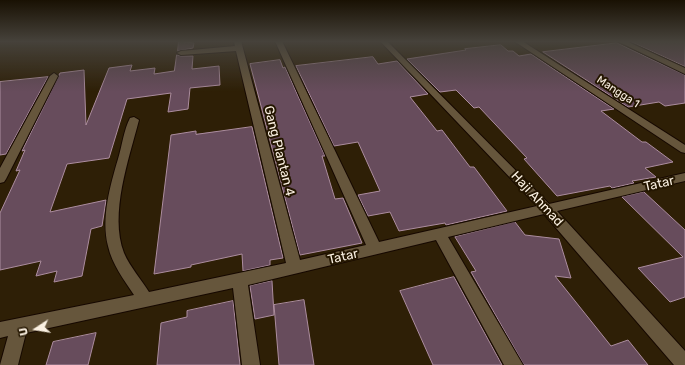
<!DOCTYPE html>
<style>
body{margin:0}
#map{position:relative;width:685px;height:365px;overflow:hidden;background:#2e1f06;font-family:Rubik,sans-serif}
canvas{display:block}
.north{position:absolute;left:16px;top:309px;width:40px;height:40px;-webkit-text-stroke:3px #241600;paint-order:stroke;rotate:258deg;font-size:11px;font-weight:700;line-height:16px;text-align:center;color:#fbf1e2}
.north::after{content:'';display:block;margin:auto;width:14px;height:18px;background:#fbf1e2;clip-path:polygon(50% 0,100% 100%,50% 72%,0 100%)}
</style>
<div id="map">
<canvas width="685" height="365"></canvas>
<div class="north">U</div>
</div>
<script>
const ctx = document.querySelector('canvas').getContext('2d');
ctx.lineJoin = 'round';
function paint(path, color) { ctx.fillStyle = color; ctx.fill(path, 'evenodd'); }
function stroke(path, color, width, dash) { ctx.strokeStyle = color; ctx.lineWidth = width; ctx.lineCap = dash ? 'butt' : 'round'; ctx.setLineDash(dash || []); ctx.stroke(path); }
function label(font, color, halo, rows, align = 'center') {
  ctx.font = font + ' Rubik,sans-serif'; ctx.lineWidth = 4; ctx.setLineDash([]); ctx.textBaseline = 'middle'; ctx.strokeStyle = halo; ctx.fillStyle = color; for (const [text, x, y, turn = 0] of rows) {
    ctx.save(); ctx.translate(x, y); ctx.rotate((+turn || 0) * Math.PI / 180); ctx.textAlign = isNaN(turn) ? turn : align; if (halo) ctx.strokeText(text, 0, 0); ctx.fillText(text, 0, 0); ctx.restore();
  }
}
const building = new Path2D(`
 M179,41L194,43L193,48L178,51Z
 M630,41H685V66Z
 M617,43L685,75V103L665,106L659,102L628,107L543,52Z
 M501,45L508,51H513L519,56L531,54L614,109L601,111L642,142H646L673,162L645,168L656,177L632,181L634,183L612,188L610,186L557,196L524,159L527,158L479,107L474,108L456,90L440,92L407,59L466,50L465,49Z
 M177,55L181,56H193L192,69L219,66L220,85L190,88L188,109L168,112L171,93L127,99L109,158L67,164L50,212L106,200L102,226L91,229L82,276L54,282L57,271L36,276L41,261L0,270V213L20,170L16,171L25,150L22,151L60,73L84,70L86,125L109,68L132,65L130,71L155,68L154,74L174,71Z
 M373,57L378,64L397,61L428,94L410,97L437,131L442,130L470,167H474L507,211L446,225L445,223L399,231L390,212L368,216L358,195L380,191L358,142L334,146L296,66Z
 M280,60L283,68L285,67L325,156H322L335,199L343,198L362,243L300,255L250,64Z
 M48,77L6,154L0,155V82Z
 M252,127L283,258L270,260V265L243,271L242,254L191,265V267L154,274L171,135L196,131V134Z
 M644,192L685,230V297L670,302L638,268L683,257L622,197Z
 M515,222L525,235L559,239L571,278L555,276L611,346L628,340L648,365H524L471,272L476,271L455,237Z
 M454,277L502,365H433L400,291Z
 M272,281L274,315L255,319L250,286Z
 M304,300L314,365H279L274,305Z
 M233,301L240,365H157L161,323L187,317V311Z
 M96,333L88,365H46L53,342Z`);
paint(building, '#674c5c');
stroke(building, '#ac8d9f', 1);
const street = new Path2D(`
 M234,41H241L300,260L366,245L275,41H282L379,242L537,206L380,41H387L549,204L685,173V181L557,211L685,351V365H674L544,214L448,237L523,365H504L436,240L248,285L260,365H242L233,288L26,333L18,365H0L8,336L0,338V322L134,295C124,280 112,264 108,246C101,218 110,186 118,159C122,146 124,129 130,118L134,117L139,120C129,159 109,214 124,253C130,267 141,279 149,292L286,263L236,51L181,55L177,53L181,51L235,46Z
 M514,41H522L685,145V153L681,152Z
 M617,41H626L685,68V74Z
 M54,73L58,76L6,179L4,182L0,183V168L50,76Z`);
stroke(street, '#160800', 2);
paint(street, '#66563c');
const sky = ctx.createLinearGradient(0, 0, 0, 92);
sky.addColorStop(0, '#191103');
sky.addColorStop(0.45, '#46423b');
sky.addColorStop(1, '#46423b00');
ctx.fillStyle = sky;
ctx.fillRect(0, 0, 685, 92);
label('11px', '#fbf1e2', '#241600', [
 ["Mangga 1",618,92,33]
]);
label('13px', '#fbf1e2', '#241600', [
 ["Gang Plantan 4",279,151,76],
 ["Tatar",659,184,-13],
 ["Haji Ahmad",537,199,47],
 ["Tatar",343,257,-13]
]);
</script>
